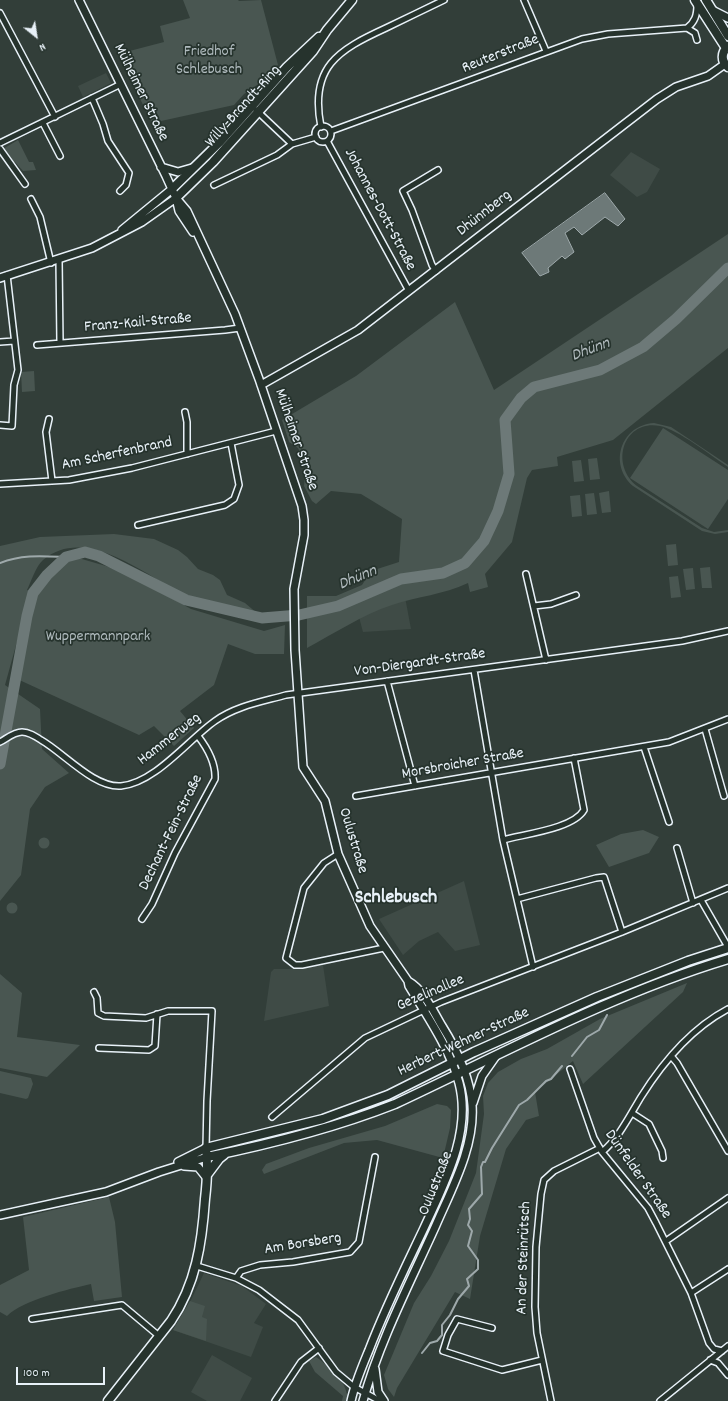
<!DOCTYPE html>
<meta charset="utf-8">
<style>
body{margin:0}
#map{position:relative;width:728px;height:1401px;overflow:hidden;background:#323e39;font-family:Dekko,sans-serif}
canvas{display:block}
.north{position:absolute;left:16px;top:16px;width:40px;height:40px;-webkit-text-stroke:3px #26332d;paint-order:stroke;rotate:150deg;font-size:11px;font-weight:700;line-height:16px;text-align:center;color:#e8f1f8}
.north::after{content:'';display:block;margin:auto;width:14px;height:18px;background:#e8f1f8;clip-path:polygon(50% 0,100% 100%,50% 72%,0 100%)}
.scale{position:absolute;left:16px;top:1367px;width:89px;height:18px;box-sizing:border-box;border:2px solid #e8f1f8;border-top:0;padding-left:5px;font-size:12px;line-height:14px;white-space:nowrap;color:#e8f1f8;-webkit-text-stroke:3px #26332d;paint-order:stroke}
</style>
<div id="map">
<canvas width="728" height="1401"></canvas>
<div class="north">N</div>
<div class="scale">100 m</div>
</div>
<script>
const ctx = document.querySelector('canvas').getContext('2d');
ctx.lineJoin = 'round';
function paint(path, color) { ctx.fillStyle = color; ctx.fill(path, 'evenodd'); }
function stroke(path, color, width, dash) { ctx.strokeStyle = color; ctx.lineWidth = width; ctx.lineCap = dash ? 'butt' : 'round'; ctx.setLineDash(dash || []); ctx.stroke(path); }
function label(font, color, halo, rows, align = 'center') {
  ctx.font = font + ' Dekko,sans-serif'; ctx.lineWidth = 3.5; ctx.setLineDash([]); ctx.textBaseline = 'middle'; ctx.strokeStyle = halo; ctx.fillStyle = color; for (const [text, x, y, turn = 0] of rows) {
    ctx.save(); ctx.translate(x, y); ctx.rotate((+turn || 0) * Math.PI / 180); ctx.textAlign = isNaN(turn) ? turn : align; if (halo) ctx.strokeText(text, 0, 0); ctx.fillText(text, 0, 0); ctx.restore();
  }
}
paint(new Path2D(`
 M106,73L111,83L83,97L78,86Z
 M631,152L660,169L647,192L637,197L610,175Z
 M405,597L411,629L363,632L359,617Z
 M464,881L480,945L455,951L438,932L419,941L403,955L379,919Z
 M323,965L329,1006L264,1021L271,972L274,969H294Z
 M204,1273L242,1286L266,1304L254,1323L263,1327L251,1357L173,1330L191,1300Z
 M212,1355L252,1378L240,1401H207L191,1392Z`), '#3f4b46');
paint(new Path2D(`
 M183,0H238L239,1L261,0L278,65L260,83L244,94L234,105L152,123L118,54L164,42L160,26L190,18Z
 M18,140L29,162H33L36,170L23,171L15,162L9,161L3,149Z
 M728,234V348L613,440L557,457L558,466L532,470L527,478L512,542L485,574L488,587L470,592L468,583C443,595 418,596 392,605C362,615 335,633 307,648V596H336L362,585L371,571L399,562L402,519L361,494L331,491L316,504L312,501L304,486L306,466L298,448L289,442L282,420L356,376L455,302L494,390Z
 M34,371L35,391L22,392L21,372Z
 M654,423L671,427L728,465V467C712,456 677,429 660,426C624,419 609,464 637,486L702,528L714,532L728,530V532L715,534L702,531L633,486C608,464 621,425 654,423Z
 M663,428L728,470V499L708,529L630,478Z
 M597,458L600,479L590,480L588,459Z
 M581,460L584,481L574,482L572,461Z
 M609,491L611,512L602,513L599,493Z
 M594,493L597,514L587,515L585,494Z
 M580,495L582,516L572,517L570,496Z
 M114,534L154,539L178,550L187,557L198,569L213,575L220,580L227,595L245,603L258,614L257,618C237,611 216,610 198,602C155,584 89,521 43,560C36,566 31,582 27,590L31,591L5,685L40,709L42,749L69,773L45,787L30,809L21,875L0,901V546L40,537Z
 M676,544L678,565L668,566L666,545Z
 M75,557L123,571L191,609L264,631L285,625L284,654H255L228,644L214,685L180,711L194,728L174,746L154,726L139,735L15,678L29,612L42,577Z
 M710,567L712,588H702L700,568Z
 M693,568L695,589L686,590L683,569Z
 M678,576L681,597L671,598L669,577Z
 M643,830L659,837L649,853L609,867L596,845L621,834Z
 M38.5 843a5.5 5.5 0 1 1 11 0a5.5 5.5 0 1 1-11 0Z
 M6.5 908a5.5 5.5 0 1 1 11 0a5.5 5.5 0 1 1-11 0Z
 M0,974L22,993L17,1037L80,1045L47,1077L0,1068Z
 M687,983L683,992L583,1084L573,1061L535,1092L539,1116L526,1120L506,1149L480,1236L470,1299L455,1292L397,1388L394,1397L388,1389L384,1375L414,1303L431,1276L449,1241L476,1173L484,1114L483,1096L488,1083L498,1072L521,1059L547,1049L600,1019Z
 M0,1071L31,1078L33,1084L28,1098L26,1099L0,1093Z
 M437,1104L447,1106L451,1110L450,1128L443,1158L377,1140L344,1143L264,1174L262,1170L266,1164L309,1148L385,1126Z
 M109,1197L115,1222L122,1297L94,1301L91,1284C69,1289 23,1300 7,1316L0,1312V1285L29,1270L23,1217Z
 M190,1301L205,1306L202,1317L207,1319L206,1341L173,1330Z
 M316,1357C329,1366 350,1384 347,1401H342L343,1396L315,1372L309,1361Z`), '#495651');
const water = new Path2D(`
 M605,193L625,219L618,226L605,217L582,235L574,227L565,233L574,252L565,259L562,256L548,268L549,272L540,276L522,253Z`);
paint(water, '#6d7978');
stroke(water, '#9ea9ab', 1);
stroke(new Path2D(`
 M0,563C22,554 43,556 66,557
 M572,1056L587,1037L599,1030L607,1015
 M422,1353L430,1343L437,1341L442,1335V1325L450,1315L458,1299L469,1286L467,1279L478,1269V1260L468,1246L472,1231L468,1225L470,1219L469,1209L482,1194L481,1167L483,1162H485L492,1148L519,1105L527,1100L546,1081L551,1079L562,1066`), '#9ea9ab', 2);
stroke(new Path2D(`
 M0,764L27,616L33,593L47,575L66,557L85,552L99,556L186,600L262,618L299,615L338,606L401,579L443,573L465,563L484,541L498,511L509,474L505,420L521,398L534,387L600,370L643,347L676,319L728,268`), '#6d7978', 11);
const street = new Path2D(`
 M524,0L546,51
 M0,13L55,117
 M687,28L695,33L697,40
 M92,98L103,124L108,141L129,173L126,185L120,191
 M256,110L292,144
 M43,123L60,156
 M315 134a8 8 0 1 1 16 0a8 8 0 1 1-16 0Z
 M321,127C309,67 338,50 386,28C405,19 425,9 444,0
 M331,131L582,39L608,34L687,28C695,22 697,15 697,5
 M327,141L409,291
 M0,143L121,84
 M0,149L25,184
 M214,185L277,155L292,144L316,137
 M31,199L40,217L51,263
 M59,260L60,343
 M436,271L432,265L412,210L403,191L438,170
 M0,342L14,341
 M37,345L225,330L240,328
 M185,412L187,422V454
 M49,419L46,432L52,481
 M0,425L12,426L14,385L18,370L7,275
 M0,484L69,480L132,468L276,431
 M138,525L225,505L234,499L239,485L231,443
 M526,574L546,660
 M534,606L551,604L576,595
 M474,670L503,840L533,967
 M387,681L415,786
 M705,729L724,796
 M0,742C6,739 14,732 22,732C29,732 35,736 41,740C64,753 94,788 121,786C155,783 188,740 215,721C236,706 261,702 286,695L682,641L728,631
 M644,747L669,822
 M356,796L669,742L728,719
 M503,840C524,834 573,829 584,810L574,758
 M677,848L693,903
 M338,854L324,863L304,888L286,958L295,965H302L384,948
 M517,899L596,878L604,877L622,932
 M701,900L728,947
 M142,919L152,904L175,853L215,779C216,763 208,749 198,736
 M94,992L97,998L98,1013L104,1016L146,1018L168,1011H212L207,1101L206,1148
 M99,1048L149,1050L155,1046L157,1014
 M671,1056L677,1063L728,1151
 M570,1069L594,1138L602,1152L648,1208L656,1223L691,1293L709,1343L714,1349L722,1351
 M632,1113L649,1124L662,1151L663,1158
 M272,1117L365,1038L441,1002L622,932L728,888
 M602,1152C619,1138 630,1115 641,1097C663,1062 690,1029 728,1009
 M666,1241L728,1198
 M197,1266L236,1278L259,1290L298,1320L336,1372L354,1387L380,1401
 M236,1278L241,1271L260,1265L293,1262L350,1252L359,1242L375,1157
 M691,1293L728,1269
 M32,1319L122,1305L159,1336
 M492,1328L457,1319L448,1335L443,1351L502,1370L542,1360
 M710,1360L718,1363L728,1375
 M275,1401L301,1362L319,1348
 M551,1401L537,1333L535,1307L536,1247L541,1194L544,1180L554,1171L600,1148
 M660,1401L728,1346`);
const secondary = new Path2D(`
 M79,0L166,176L176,198L179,211L193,232
 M712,10L728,18
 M161,167L178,172L192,168
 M176,198L187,211L235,314L259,379L302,506L304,520V535L294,589L295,650L303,767L325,801L338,854L370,926L408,981L409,986C427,1016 450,1049 459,1083C472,1133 444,1184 424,1228C405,1268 385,1308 369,1350C362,1367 355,1383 351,1401
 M122,230L172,189
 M0,278L92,248L142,222L176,198
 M261,385L358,330L657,99L676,87L708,76L725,64
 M473,1103L482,1076L496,1056
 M178,1162L206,1148
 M184,1166L198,1167L206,1177
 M0,1215L106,1192L159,1172L207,1157
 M375,1369L378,1392L384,1401
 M363,1401C380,1340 410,1283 436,1225C452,1188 475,1146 472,1105C470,1076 457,1050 442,1026C433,1011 424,990 408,981`);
const primary = new Path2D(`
 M695,0L726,48
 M706,0L728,36
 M728,46C721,53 721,61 728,67
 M172,189L219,143L287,67L319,37
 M176,198L213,162L313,51L327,30L352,0
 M207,1157C271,1144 334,1128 395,1104C504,1053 612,994 728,959
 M207,1175L219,1159L224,1155
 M108,1401L171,1321C196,1284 202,1243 205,1199C207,1182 208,1165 206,1148L323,1119L388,1095L474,1052L597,997L688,961L728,948`);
stroke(street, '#e8f1f8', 8);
stroke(secondary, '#e8f1f8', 10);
stroke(primary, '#e8f1f8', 11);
stroke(street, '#26332d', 5);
stroke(secondary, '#26332d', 7);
stroke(primary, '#26332d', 8);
label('16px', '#b0bbbe', '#26332d', [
 ["Friedhof",209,53],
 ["Schlebusch",209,71],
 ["Wuppermannpark",98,638]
]);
label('16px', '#e8f1f8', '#26332d', [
 ["Reuterstraße",501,55,-22],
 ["Mülheimer Straße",140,93,64],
 ["Willy-Brandt-Ring",244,107,-48],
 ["Johannes-Dott-Straße",379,210,62],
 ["Dhünnberg",485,214,-38],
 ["Franz-Kail-Straße",138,324,-5],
 ["Mülheimer Straße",295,440,71],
 ["Am Scherfenbrand",117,455,-12],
 ["Von-Diergardt-Straße",420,664,-8],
 ["Hammerweg",170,740,-38],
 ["Morsbroicher Straße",463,765,-10],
 ["Dechant-Fein-Straße",172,833,-64],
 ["Oulustraße",352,841,73],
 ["Gezelinallee",431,994,-23],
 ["Herbert-Wehner-Straße",464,1043,-25],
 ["Dünfelder Straße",637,1175,55],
 ["Oulustraße",437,1184,-68],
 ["Am Borsberg",303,1245,-9],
 ["An der Steinrütsch",525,1258,-88]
]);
label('italic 17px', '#b1bbbe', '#26332d', [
 ["Dhünn",591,351,-21],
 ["Dhünn",358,579,-23]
]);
label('bold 20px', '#e8f1f8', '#26332d', [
 ["Schlebusch",396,899]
]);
</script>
